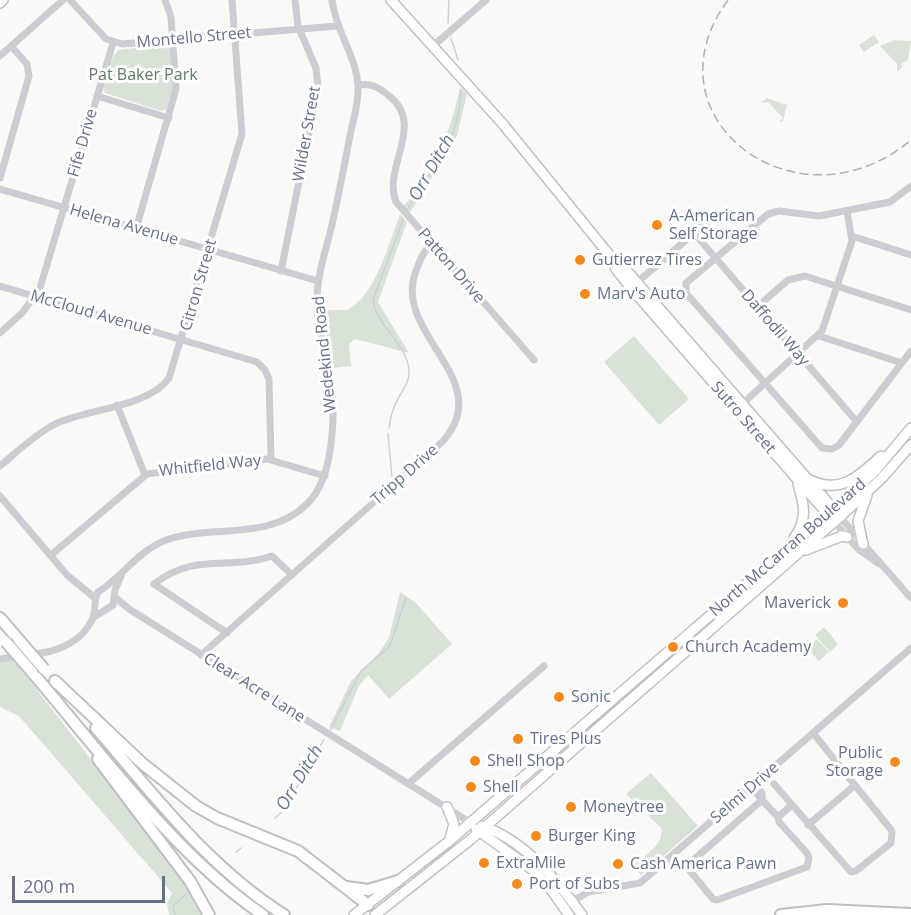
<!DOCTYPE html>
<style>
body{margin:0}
#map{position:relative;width:911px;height:915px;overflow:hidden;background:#f9faf7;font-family:"Open Sans",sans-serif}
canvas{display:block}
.scale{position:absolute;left:12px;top:876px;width:153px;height:27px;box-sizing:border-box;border:3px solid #65708b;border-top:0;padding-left:8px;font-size:18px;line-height:21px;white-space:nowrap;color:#65708b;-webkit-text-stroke:4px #fff;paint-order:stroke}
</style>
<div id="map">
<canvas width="911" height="915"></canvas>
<div class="scale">200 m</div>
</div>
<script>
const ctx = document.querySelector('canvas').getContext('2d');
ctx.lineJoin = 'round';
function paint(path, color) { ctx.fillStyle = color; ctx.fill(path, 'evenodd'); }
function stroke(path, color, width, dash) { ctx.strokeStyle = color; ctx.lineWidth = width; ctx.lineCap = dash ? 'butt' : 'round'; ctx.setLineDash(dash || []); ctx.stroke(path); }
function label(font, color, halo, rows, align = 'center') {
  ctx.font = font + ' "Open Sans",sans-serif'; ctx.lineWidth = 6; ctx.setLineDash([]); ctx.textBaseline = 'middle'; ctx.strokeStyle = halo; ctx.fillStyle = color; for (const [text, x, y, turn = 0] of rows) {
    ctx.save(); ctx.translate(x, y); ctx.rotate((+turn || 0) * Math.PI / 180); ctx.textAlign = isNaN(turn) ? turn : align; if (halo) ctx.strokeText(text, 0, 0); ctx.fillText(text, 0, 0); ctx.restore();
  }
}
paint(new Path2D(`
 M874,35L879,42L864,52L859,45Z
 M894,40L911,41L908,60L901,64L903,66L897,72V64L880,46Z
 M162,45L170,49C171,68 177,92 166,110L161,111L105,93L103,88L113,57L118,50Z
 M460,87L467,94L457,136L410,213L403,206C434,176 452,127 460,87Z
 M767,98L787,105L783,121L779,122L783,118L768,102L761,103Z
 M400,214L407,222L378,302L409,353L355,339L349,344L351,366L334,368L322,310H347C375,297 390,241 400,214Z
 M634,336L689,399L659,425L604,362Z
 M400,592L416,603L452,644L389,699L368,675L359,686L340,731L329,727L351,681L378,654L389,638Z
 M824,627L838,644L830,652L815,635Z
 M817,639L829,652L819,661L807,648Z
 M14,660L185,881L204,915H169L167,903L172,893L19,716L0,707V662Z
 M651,773L698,826L641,875L633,866C644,856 665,844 661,828L626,794Z`), '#d9e2d7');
stroke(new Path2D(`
 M448,23L449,0
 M451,38L458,60
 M408,209C431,164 459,148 461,91
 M389,428C390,420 392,412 395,405C399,394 410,384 409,371C408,344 376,326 373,300L403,220
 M388,434L392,477
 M330,731L361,671L390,646L406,597
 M275,818L284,810L324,739
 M236,852L241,848
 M175,915L173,906L187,893`), '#c9d0d7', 1.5);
const major = new Path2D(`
 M391,0L502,123L611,257L620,263L836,512
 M0,3L3,0
 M611,257L616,269L631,288L831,518
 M810,480C841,495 859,476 881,456
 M794,538C808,520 804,504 798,484
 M863,544L858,521L867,495
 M806,550L842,536L847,537
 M447,807L454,824L450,839
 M482,826C524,840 557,880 582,915
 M476,829L533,870L550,888L569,915
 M354,915L448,842L847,497L875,471L911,428
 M375,915L470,840L843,514L882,478L911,445`);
const highway = new Path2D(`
 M0,618L19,640
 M32,672C102,754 175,855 263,915
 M55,681L143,764L196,806L217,818L298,851L368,905
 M96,728C154,795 208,867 284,915
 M98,759L190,881L209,915
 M347,887L368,890L398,881
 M781,915L827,910L911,914`);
stroke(major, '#bec0c5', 12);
stroke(highway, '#bdbfc3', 14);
stroke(new Path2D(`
 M70,0L106,39L122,44L337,26
 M433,46L486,0
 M0,56L63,0
 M358,85C371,83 378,87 388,95C427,124 382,167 396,202L534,360
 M97,96L169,118
 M0,178L29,76L27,64L11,46
 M911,186L890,202L819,216L779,211L768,214L686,283V293L822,448L832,449L839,445L911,351
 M0,189L318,281
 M136,229L176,89L171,17L165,0
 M694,233L857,422
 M852,236L911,255
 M281,271L318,87L316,68L298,26L295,0
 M634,285L707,222
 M0,286L257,362L265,370L269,379L271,459
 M757,307L788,280L805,276L911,310
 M0,333L23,312L40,288L113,43
 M819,336L902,363
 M117,405L145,475
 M740,406L822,331L852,241L847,211
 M0,466C17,452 34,435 55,424C87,409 149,407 169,378L242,134L232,0
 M0,496L67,575L95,598
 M840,517L911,598
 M834,522L859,550L879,564
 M51,555L147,474L267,459L325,476
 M115,597L129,609L471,823
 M94,617L113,605L115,590L121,576
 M227,633L154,584C195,552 229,571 272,556L292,575
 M201,655L442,442C499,380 391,334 416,271C420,260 423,251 432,244
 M0,659C34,654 74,655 92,620C97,610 93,601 98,592C121,578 139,550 166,540C212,524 270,542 308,503C336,475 336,405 329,368C325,345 316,323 317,301C317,276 325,253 331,229C338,199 344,167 350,136C353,120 359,103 358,87C357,57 336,32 332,0
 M408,784L544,666
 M774,784L851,872L856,871L891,843L892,831L813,733
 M752,788L762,800V793L756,784
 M778,817L762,800L691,862L690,871L713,899L717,900L807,867L809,858L807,853L779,822L778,817L792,805
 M808,825L854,786
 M568,904L588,892L640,883L911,648`), '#cccdd2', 7);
stroke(major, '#fff', 9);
stroke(highway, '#fff', 10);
stroke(new Path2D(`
 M728,0C641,118 798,235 911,140`), '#acb0b8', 1.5, [9, 4.5]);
const highwayBridge = new Path2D(`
 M19,640L44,669
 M6,642L32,672`);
stroke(highwayBridge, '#bdbfc3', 14, []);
stroke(highwayBridge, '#fff', 10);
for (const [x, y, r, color] of [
 [657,225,6,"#f5891b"],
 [580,260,6,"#f5891b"],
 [585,294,6,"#f5891b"],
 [843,603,6,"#f5891b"],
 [673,647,6,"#f5891b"],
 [559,697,6,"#f5891b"],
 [518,739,6,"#f5891b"],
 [475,761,6,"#f5891b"],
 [895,762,6,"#f5891b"],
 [471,787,6,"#f5891b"],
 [571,807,6,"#f5891b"],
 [536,836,6,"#f5891b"],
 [484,863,6,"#f5891b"],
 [618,864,6,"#f5891b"],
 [517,884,6,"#f5891b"]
]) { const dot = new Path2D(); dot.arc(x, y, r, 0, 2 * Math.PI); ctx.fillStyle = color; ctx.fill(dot); stroke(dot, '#fff', 2); }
label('16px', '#65708b', '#fff', [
 ["Montello Street",194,38,-5],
 ["Wilder Street",307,134,-80],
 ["Fife Drive",83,143,-74],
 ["Helena Avenue",124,225,16],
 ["Patton Drive",451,266,49],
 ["Citron Street",199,285,-74],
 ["McCloud Avenue",91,313,16],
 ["Daffodil Way",775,328,49],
 ["Wedekind Road",325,354,-96],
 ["Sutro Street",743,418,49],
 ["Whitfield Way",210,466,-6],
 ["Tripp Drive",405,475,-41],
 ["North McCarran Boulevard",788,548,-41],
 ["Clear Acre Lane",254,688,32],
 ["Selmi Drive",745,793,-41]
]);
label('16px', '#617b63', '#fff', [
 ["Pat Baker Park",143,75]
]);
label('16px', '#65708b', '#fff', [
 ["A-American",669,216],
 ["Self Storage",669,234],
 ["Gutierrez Tires",592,260],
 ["Marv's Auto",597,294],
 ["Maverick",831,603,"right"],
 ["Church Academy",685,647],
 ["Sonic",571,697],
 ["Tires Plus",530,739],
 ["Public",883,753,"right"],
 ["Storage",883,771,"right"],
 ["Shell Shop",487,761],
 ["Shell",483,787],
 ["Moneytree",583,807],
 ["Burger King",548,836],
 ["ExtraMile",496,863],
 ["Cash America Pawn",630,864],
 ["Port of Subs",529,884]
], 'left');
label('italic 18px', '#66788d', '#fff', [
 ["Orr Ditch",432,168,-60],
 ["Orr Ditch",300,778,-59]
]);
</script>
